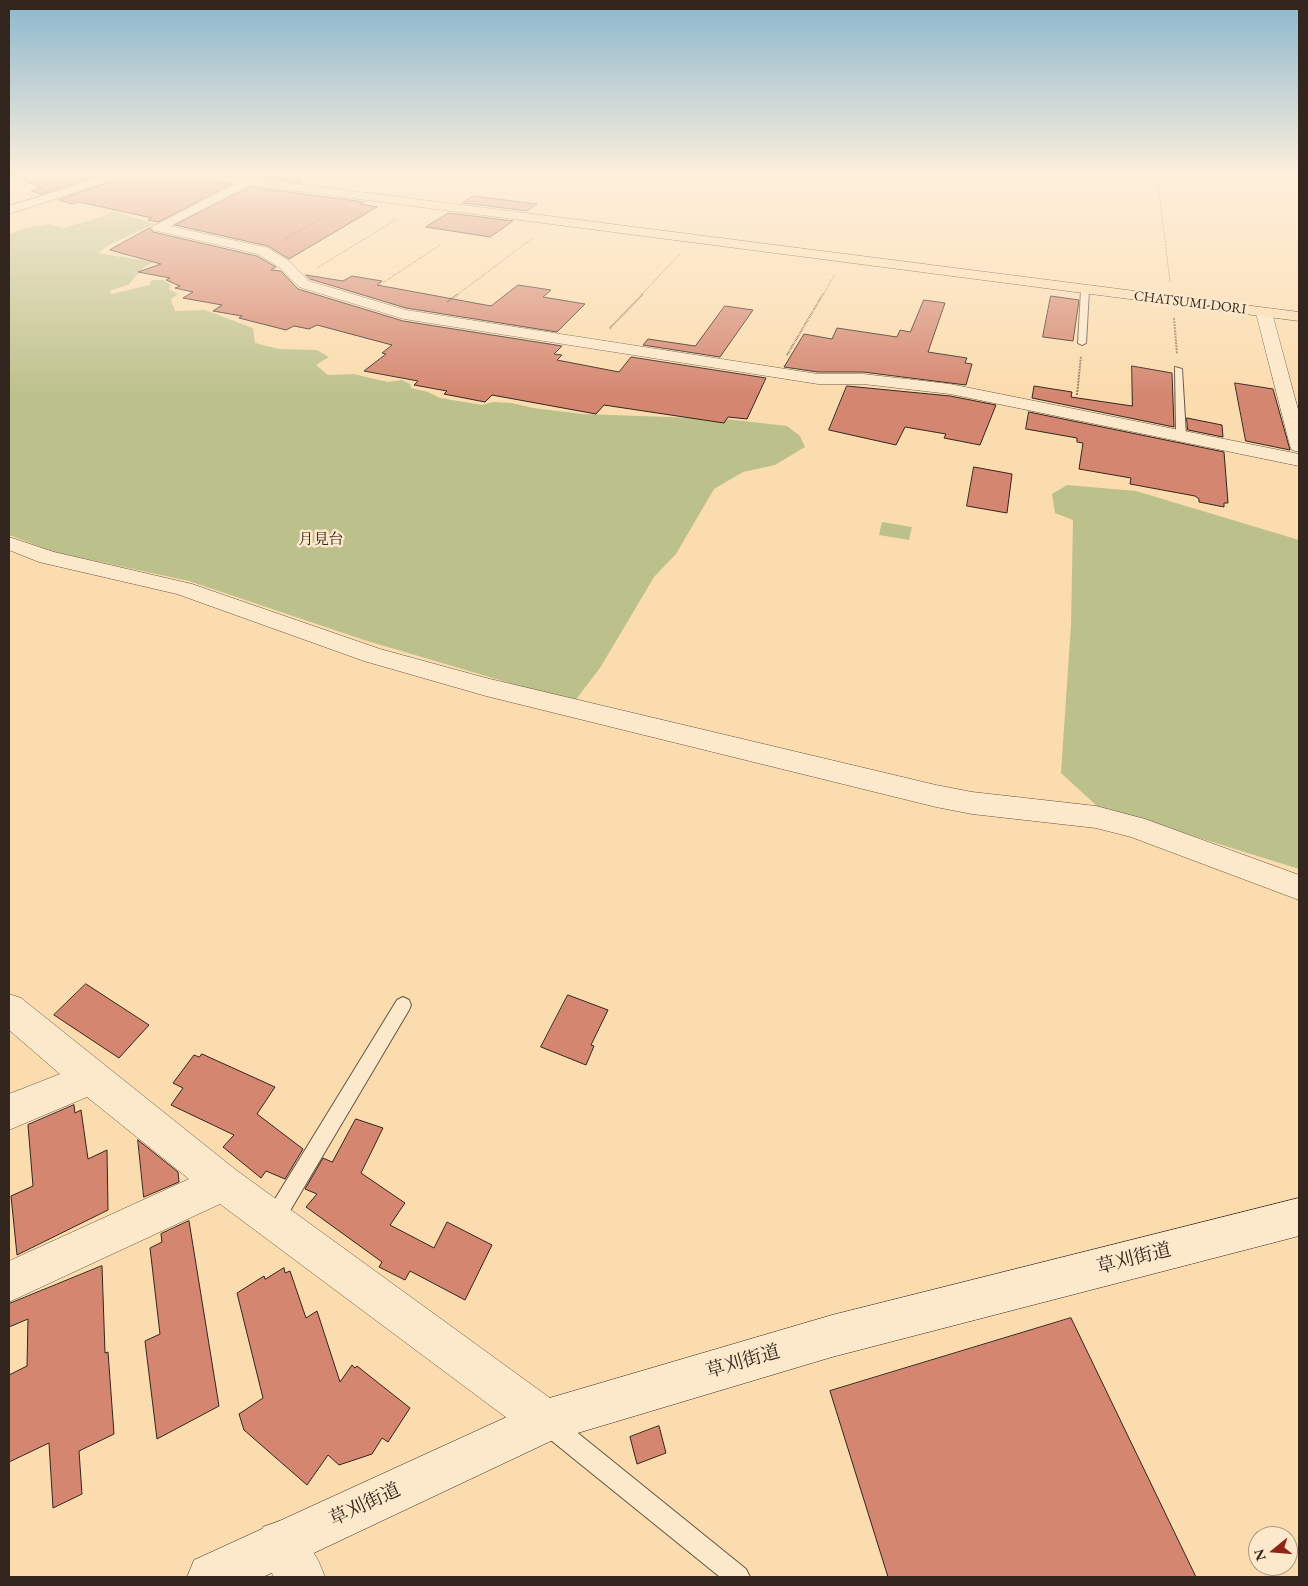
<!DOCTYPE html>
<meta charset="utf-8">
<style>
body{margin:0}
#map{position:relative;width:1308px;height:1586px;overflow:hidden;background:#fbdcae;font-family:"EB Garamond",serif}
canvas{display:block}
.frame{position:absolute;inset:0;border:10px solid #32261f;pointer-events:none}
.north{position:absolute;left:1248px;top:1526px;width:50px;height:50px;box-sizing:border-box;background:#fce8ca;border:1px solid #ab9a86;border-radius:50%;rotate:253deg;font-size:14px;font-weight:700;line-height:20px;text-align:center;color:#32261f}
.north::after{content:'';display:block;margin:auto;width:18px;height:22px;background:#8f2418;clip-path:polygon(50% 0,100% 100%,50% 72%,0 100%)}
</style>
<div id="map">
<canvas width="1308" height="1586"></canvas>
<div class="frame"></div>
<div class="north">N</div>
</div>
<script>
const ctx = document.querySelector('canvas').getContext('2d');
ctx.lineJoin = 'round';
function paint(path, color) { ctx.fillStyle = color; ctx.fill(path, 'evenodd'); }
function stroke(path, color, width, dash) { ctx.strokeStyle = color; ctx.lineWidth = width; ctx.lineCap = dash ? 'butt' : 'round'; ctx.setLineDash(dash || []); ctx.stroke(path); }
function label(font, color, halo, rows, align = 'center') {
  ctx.font = font + ' "EB Garamond","Noto Serif JP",serif'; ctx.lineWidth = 5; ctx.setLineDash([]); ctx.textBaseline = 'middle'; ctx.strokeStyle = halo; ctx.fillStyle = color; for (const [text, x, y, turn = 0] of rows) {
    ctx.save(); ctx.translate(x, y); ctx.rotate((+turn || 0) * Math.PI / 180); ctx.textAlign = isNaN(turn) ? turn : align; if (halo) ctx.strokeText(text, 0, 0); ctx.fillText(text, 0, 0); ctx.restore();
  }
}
paint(new Path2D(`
 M113,211L154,224L109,245L98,253C117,257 134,258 153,262L143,268L128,285L109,291L112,294L149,285L152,280H163L171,285L169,289L178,294L171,299L175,311L205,310L253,328L255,343L279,349L317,350L329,357L316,365L328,375L353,374L388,382L402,380L410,384L411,388L428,392L440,398L482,405L493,402L512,403L533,408L583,414L726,419L787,426L800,436L805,447L775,465L743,472L714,489L676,554L654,577L600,668L574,702L364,640L189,581L54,552L9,535V234L25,228L49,224L63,228L101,217Z
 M1067,485L1136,491L1299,540V869L1097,806L1061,773L1071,625L1073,520L1055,513L1052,494Z
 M882,522L912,527L909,540L879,535Z`), '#bcc18c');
const building = new Path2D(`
 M10,174H104L41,194L31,191L41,188Z
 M133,174H182L189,179L231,184L158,222L148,220L152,218L79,202L72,204L59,200Z
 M238,174H310L298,181H303L300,182Z
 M250,187L364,202L360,204L377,207L289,259L268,246L175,225Z
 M473,196L537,204L527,211L463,203Z
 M449,213L513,221L490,237L426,227Z
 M150,228L153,232L257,256L276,267L271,270L281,271L298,289L403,321L562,346L554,354L562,355L557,360L619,372L631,357L766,378L747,419L728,417L724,423L604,405L596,414L492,395L485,402L444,394L447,391L414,385L418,381L364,371L386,354L382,353L392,345L317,325L309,329L294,326L286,330L239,318L242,316L213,311L222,305L183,298L193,292L175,288L180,286L166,280L170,278L138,272L161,264L110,250Z
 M306,275L343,281L352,276L382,281L377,285L491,306L518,285L551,290L543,297L585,304L557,332L406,308L310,279Z
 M1051,296L1079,300L1073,341L1043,337Z
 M924,300L945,303L928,352L967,358L965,363L972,364L966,385L863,372H818L784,367L804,334L832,339L837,328L897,337L900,330L910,332Z
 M725,306L753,310L720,357L643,345L648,339L695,346Z
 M1132,366L1172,373L1174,427L1032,398L1034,386L1072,392L1071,397L1132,406Z
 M1235,383L1273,389L1290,450L1246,441Z
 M847,386L950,396L996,405L980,445L944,438L946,434L905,427L896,445L829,430Z
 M1029,412L1224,452L1228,503H1224V507L1199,502V499L1195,496L1130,484L1131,478L1079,469L1083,443L1077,442V438L1026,429Z
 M1187,418L1222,425L1223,437L1188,430Z
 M974,467L1012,474L1007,513L967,506Z
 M86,984L149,1025L119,1058L54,1015Z
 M568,995L608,1010L591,1045L594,1046L586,1065L541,1047Z
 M202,1054L275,1087L257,1114L303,1149L285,1179L266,1171L261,1178L223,1147L234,1135L171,1105L183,1088L173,1083L194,1055L199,1057Z
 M74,1105L75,1113L81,1110L88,1159L107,1150L108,1210L17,1255L11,1196L33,1186L28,1125Z
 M356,1119L383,1128L361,1173L405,1203L390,1225L434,1248L447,1222L492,1245L465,1300L410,1271L405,1280L379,1267L382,1262L306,1207L317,1194L305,1189L323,1158L332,1162Z
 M138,1140L178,1172L179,1182L144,1197Z
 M189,1221L219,1406L157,1439L145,1341L160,1334L150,1248L162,1242L161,1234Z
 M102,1266L105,1353L108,1352L114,1434L79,1451L82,1494L53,1508L49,1443L9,1462V1375L27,1366L28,1319L9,1327V1304Z
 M284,1268L285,1273L290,1271L306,1318L317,1311L340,1382L352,1365L355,1368L357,1366L410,1408L388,1442L382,1438L372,1454L339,1465L328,1455L307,1485L244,1430L239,1414L263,1398L237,1293L264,1276L265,1279Z
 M1071,1318L1196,1577H888L830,1391Z
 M659,1426L666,1453L637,1464L630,1437Z`);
paint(building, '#d48670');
stroke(building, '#32261f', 1);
const lane = new Path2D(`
 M1085,288L1089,290L1086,343L1082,345L1078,343L1081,290Z
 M1175,367L1182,369L1186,435L1181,438L1176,435Z
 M403,997L409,1000L411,1005L409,1010L281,1226L274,1229L267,1226L264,1219L267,1212L397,1000Z
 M550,1414L558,1417L746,1569L750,1577H720L542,1433L539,1425L542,1417Z`);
const street = new Path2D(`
 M247,178L251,180V184L170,226L268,248L289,261L309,281L406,310L818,374H863L950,384L1299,454V466L950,394L863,384H818L404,319L299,287L279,267L258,254L153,230L152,227Z
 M1264,308L1272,313L1299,413V452L1292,450L1290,446L1256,313Z
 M9,537L54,552L192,584L380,649L486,678L936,785L972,792L1096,806L1145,819L1299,875V900L1131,837L1096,828L972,814L936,807L486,696L364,661L177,594L39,562L9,550Z
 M9,994L21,998L236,1170L561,1406L568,1421L561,1436L546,1443L531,1436L220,1204L9,1302V1261L189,1179L87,1097L9,1130V1094L60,1074L9,1030Z
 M280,1521L297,1527L318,1560L325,1577H274L257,1544L263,1527Z`);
const secondary = new Path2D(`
 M112,174H131L9,214V206Z
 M1299,1198V1236L832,1357L551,1441L263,1577H187L194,1560L546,1399L832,1315Z`);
const primary = new Path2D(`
 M184,174H220L1299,312V321L189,177Z`);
stroke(lane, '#645443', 2);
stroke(street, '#645443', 1);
stroke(secondary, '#32261f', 1);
stroke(primary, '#32261f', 1);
stroke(new Path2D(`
 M1157,174L1170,282
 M281,241L335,211
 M317,268L397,219
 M378,286L440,245
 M457,295L534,237
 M641,295L680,254
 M823,295L835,274`), '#32261f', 1, [0.5, 1]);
stroke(new Path2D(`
 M447,302L458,294
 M1174,318L1177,354
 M610,328L643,294
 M787,355L823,294
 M1077,395L1081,356`), '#32261f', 2, [0.5, 1]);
paint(lane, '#fce8ca');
paint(street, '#fce8ca');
paint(secondary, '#fce8ca');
paint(primary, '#fbdcae');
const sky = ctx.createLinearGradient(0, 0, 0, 396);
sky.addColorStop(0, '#8bb7ce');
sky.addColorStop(0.44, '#fdefdb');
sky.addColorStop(1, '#fdefdb00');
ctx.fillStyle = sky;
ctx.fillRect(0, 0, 1308, 396);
label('14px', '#32261f', '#fce8ca', [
 ["CHATSUMI-DORI",1190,303,7]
]);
label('15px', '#32261f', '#fce8ca', [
 ["月見台",321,540]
]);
label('19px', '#32261f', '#fce8ca', [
 ["草刈街道",1134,1259,-14],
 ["草刈街道",743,1362,-16],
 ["草刈街道",365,1505,-25]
]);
</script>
